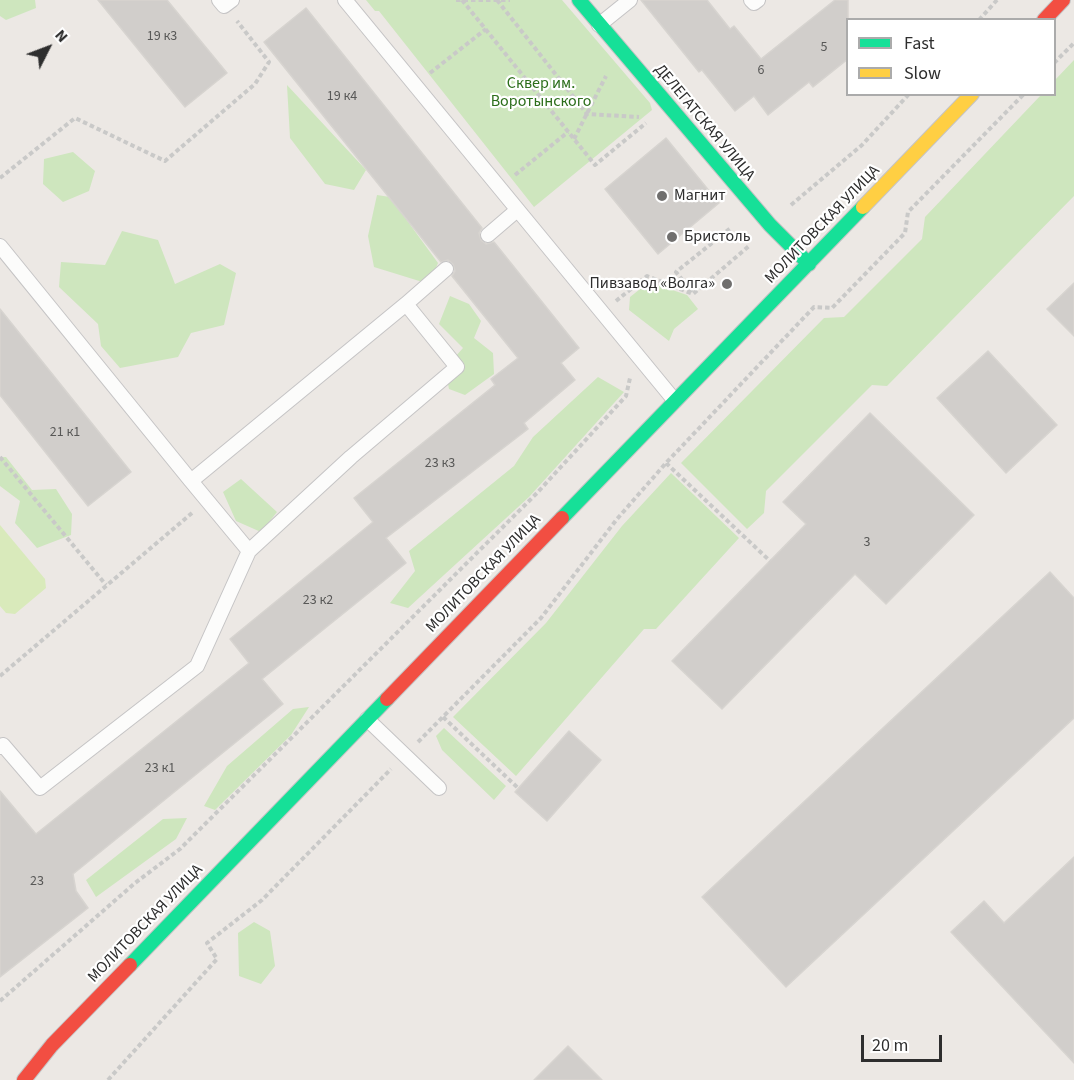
<!DOCTYPE html>
<meta charset="utf-8">
<style>
body{margin:0}
#map{position:relative;width:1074px;height:1080px;overflow:hidden;background:#ece8e4;font-family:"Source Sans 3",sans-serif}
canvas{display:block}
.legend{position:absolute;left:846px;top:18px;width:210px;height:78px;box-sizing:border-box;background:#fff;border:2px solid #ababab;margin:0;padding:8px 10px;list-style:none;font-size:18px;color:#2e2e2e}
.legend li{display:flex;align-items:center;gap:12px;height:30px}
.legend b{width:30px;border:2px solid #ababab}
.north{position:absolute;left:18px;top:18px;width:60px;height:60px;-webkit-text-stroke:4px #fff;paint-order:stroke;rotate:48deg;font-size:16px;font-weight:700;line-height:24px;text-align:center;color:#2e2e2e}
.north::after{content:'';display:block;margin:auto;width:21px;height:27px;background:#2e2e2e;clip-path:polygon(50% 0,100% 100%,50% 72%,0 100%)}
.scale{position:absolute;left:861px;top:1035px;width:81px;height:27px;box-sizing:border-box;border:3px solid #2e2e2e;border-top:0;padding-left:8px;font-size:18px;line-height:21px;white-space:nowrap;color:#2e2e2e;-webkit-text-stroke:4px #fff;paint-order:stroke}
</style>
<div id="map">
<canvas width="1074" height="1080"></canvas>
<ul class="legend">
<li><b style="height:8px;background:#16e098"></b>Fast</li>
<li><b style="height:8px;background:#ffcf43"></b>Slow</li>
</ul>
<div class="north">N</div>
<div class="scale">20 m</div>
</div>
<script>
const ctx = document.querySelector('canvas').getContext('2d');
ctx.lineJoin = 'round';
function paint(path, color) { ctx.fillStyle = color; ctx.fill(path, 'evenodd'); }
function stroke(path, color, width, dash) { ctx.strokeStyle = color; ctx.lineWidth = width; ctx.lineCap = dash ? 'butt' : 'round'; ctx.setLineDash(dash || []); ctx.stroke(path); }
function label(font, color, halo, rows, align = 'center') {
  ctx.font = font + ' "Source Sans 3",sans-serif'; ctx.lineWidth = 4.5; ctx.setLineDash([]); ctx.textBaseline = 'middle'; ctx.strokeStyle = halo; ctx.fillStyle = color; for (const [text, x, y, turn = 0] of rows) {
    ctx.save(); ctx.translate(x, y); ctx.rotate((+turn || 0) * Math.PI / 180); ctx.textAlign = isNaN(turn) ? turn : align; if (halo) ctx.strokeText(text, 0, 0); ctx.fillText(text, 0, 0); ctx.restore();
  }
}
paint(new Path2D(`
 M0,0H35L36,8L6,20L0,16Z
 M366,0H562L650,103L652,110L534,207L379,11H375Z
 M1074,60V196L887,386L872,385L766,491L764,513L747,529L681,463L824,318L844,317L922,239L925,217L1041,95L1054,94L1055,80Z
 M287,85L366,170L354,190L325,184L290,138Z
 M73,152L95,171L89,191L63,202L43,184L44,159Z
 M377,195L390,197L438,263L429,284L374,267L368,236Z
 M122,231L158,240L175,284L220,264L236,273L224,325L191,333L178,357L120,368L101,346L98,324L59,287L61,262L105,265Z
 M649,282L687,295L698,309L674,329L669,341L629,310L630,297Z
 M450,296L469,304L481,321L474,338L493,353L494,374L465,395L449,389L445,368L463,348L439,324Z
 M598,377L624,392L529,497L408,608L390,603L415,571L409,551L514,466L533,437Z
 M0,457H6L32,490L56,489L72,514L71,535L37,548L15,523L20,501L0,486Z
 M671,473L739,538L656,629H644L516,776L453,717L546,623L622,526Z
 M241,479L277,512L261,532L236,521L223,492Z
 M309,707L291,735L215,810L204,806L227,766L293,709Z
 M444,728L506,786L494,800L442,750L436,736Z
 M187,818L176,839L96,897L86,880L163,819Z
 M254,922L270,931L275,966L261,984L239,976L238,933Z`), '#cee6be');
paint(new Path2D(`
 M0,525L45,579L46,588L15,614L6,613L0,606Z`), '#d9eabb');
const building = new Path2D(`
 M98,0H167L227,73L185,107Z
 M641,0H707L730,29L734,26L761,59L835,0H848V59L813,87L809,82L768,115L754,96L735,111L702,70L699,72Z
 M306,8L482,228L479,233L481,240L486,244L494,242L579,348L561,363L575,380L524,423L528,429L386,538L406,563L262,679L283,704L73,874L76,891L88,908L0,977V791L36,834L249,663L230,639L373,522L354,498L495,385L491,379L518,358L452,276L455,271L453,264L448,260L441,262L264,42Z
 M666,138L719,203L658,254L605,189Z
 M1074,283V336L1047,309Z
 M0,309L131,472L88,506L0,395Z
 M988,351L1057,425L1006,473L937,398Z
 M870,413L974,515L886,604L855,574L722,709L672,661L806,524L783,502Z
 M1050,572L1074,598V718L786,987L702,897Z
 M569,731L601,760L547,821L515,792Z
 M1074,857V1063L951,932L984,901L1004,923Z
 M568,1046L602,1080H534Z`);
paint(building, '#d1cecb');
stroke(building, '#d7d4d0', 1.5);
const lane = new Path2D(`
 M219,0L224,6L232,0
 M345,0L675,401
 M751,0L754,3L758,0
 M599,25L630,0
 M488,235L516,211
 M0,246L191,481L406,304L457,367L351,457L249,551L197,666L40,788L3,745L0,747
 M406,304L446,269
 M191,481L249,551
 M367,719L439,788`);
const fast = new Path2D(`
 M579,0L770,225L809,264
 M562,518L863,207
 M130,965L387,699`);
const slow = new Path2D(`
 M863,207L972,94`);
const jam = new Path2D(`
 M1044,20L1063,0
 M387,699L562,518
 M24,1080L52,1045L130,965`);
stroke(lane, '#c5c4c5', 16);
stroke(fast, '#c5c4c5', 16);
stroke(slow, '#c5c4c5', 16);
stroke(jam, '#c5c4c5', 16);
stroke(new Path2D(`
 M456,0H510
 M462,0L595,165L646,123
 M497,0L587,114L639,117
 M979,20L997,0
 M1054,63L1074,43
 M430,73L486,29
 M574,139L606,76
 M515,175L568,132
 M0,178L75,118L165,161L255,84L269,62L237,21
 M791,205L862,145L909,94
 M692,292L676,272L732,227
 M616,301L647,276L693,294L749,246
 M0,457L106,585
 M666,463L770,561
 M0,676L192,513
 M443,717L518,788
 M418,742L541,618L617,519L666,463L814,307L832,308L905,233L908,212L1024,94
 M0,1001L135,883L180,849L537,493L626,396L630,378
 M108,1080L217,959L207,943L262,900L391,769`), '#c9c9c8', 4, [4.5, 3]);
stroke(lane, '#fcfcfb', 14);
stroke(fast, '#16e098', 14);
stroke(slow, '#ffcf43', 14);
stroke(jam, '#f24e42', 14);
for (const [x, y, r, color] of [
 [662,196,6,"#706f6e"],
 [672,237,6,"#706f6e"],
 [727,284,6,"#706f6e"]
]) { const dot = new Path2D(); dot.arc(x, y, r, 0, 2 * Math.PI); ctx.fillStyle = color; ctx.fill(dot); stroke(dot, '#fff', 2); }
label('14px', '#585857', null, [
 ["19 к3",162,37],
 ["5",824,48],
 ["6",761,71],
 ["19 к4",342,97],
 ["21 к1",65,433],
 ["23 к3",440,464],
 ["3",867,543],
 ["23 к2",318,601],
 ["23 к1",160,769],
 ["23",37,882]
]);
label('16px', '#2c6e1b', '#fff', [
 ["Сквер им.",541,84],
 ["Воротынского",541,102]
]);
label('16px', '#2e2e2e', '#fff', [
 ["ДЕЛЕГАТСКАЯ УЛИЦА",704,123,50],
 ["МОЛИТОВСКАЯ УЛИЦА",823,225,-46],
 ["МОЛИТОВСКАЯ УЛИЦА",484,574,-46],
 ["МОЛИТОВСКАЯ УЛИЦА",146,924,-46]
]);
label('16px', '#2e2e2e', '#fff', [
 ["Магнит",674,196],
 ["Бристоль",684,237],
 ["Пивзавод «Волга»",715,284,"right"]
], 'left');
</script>
